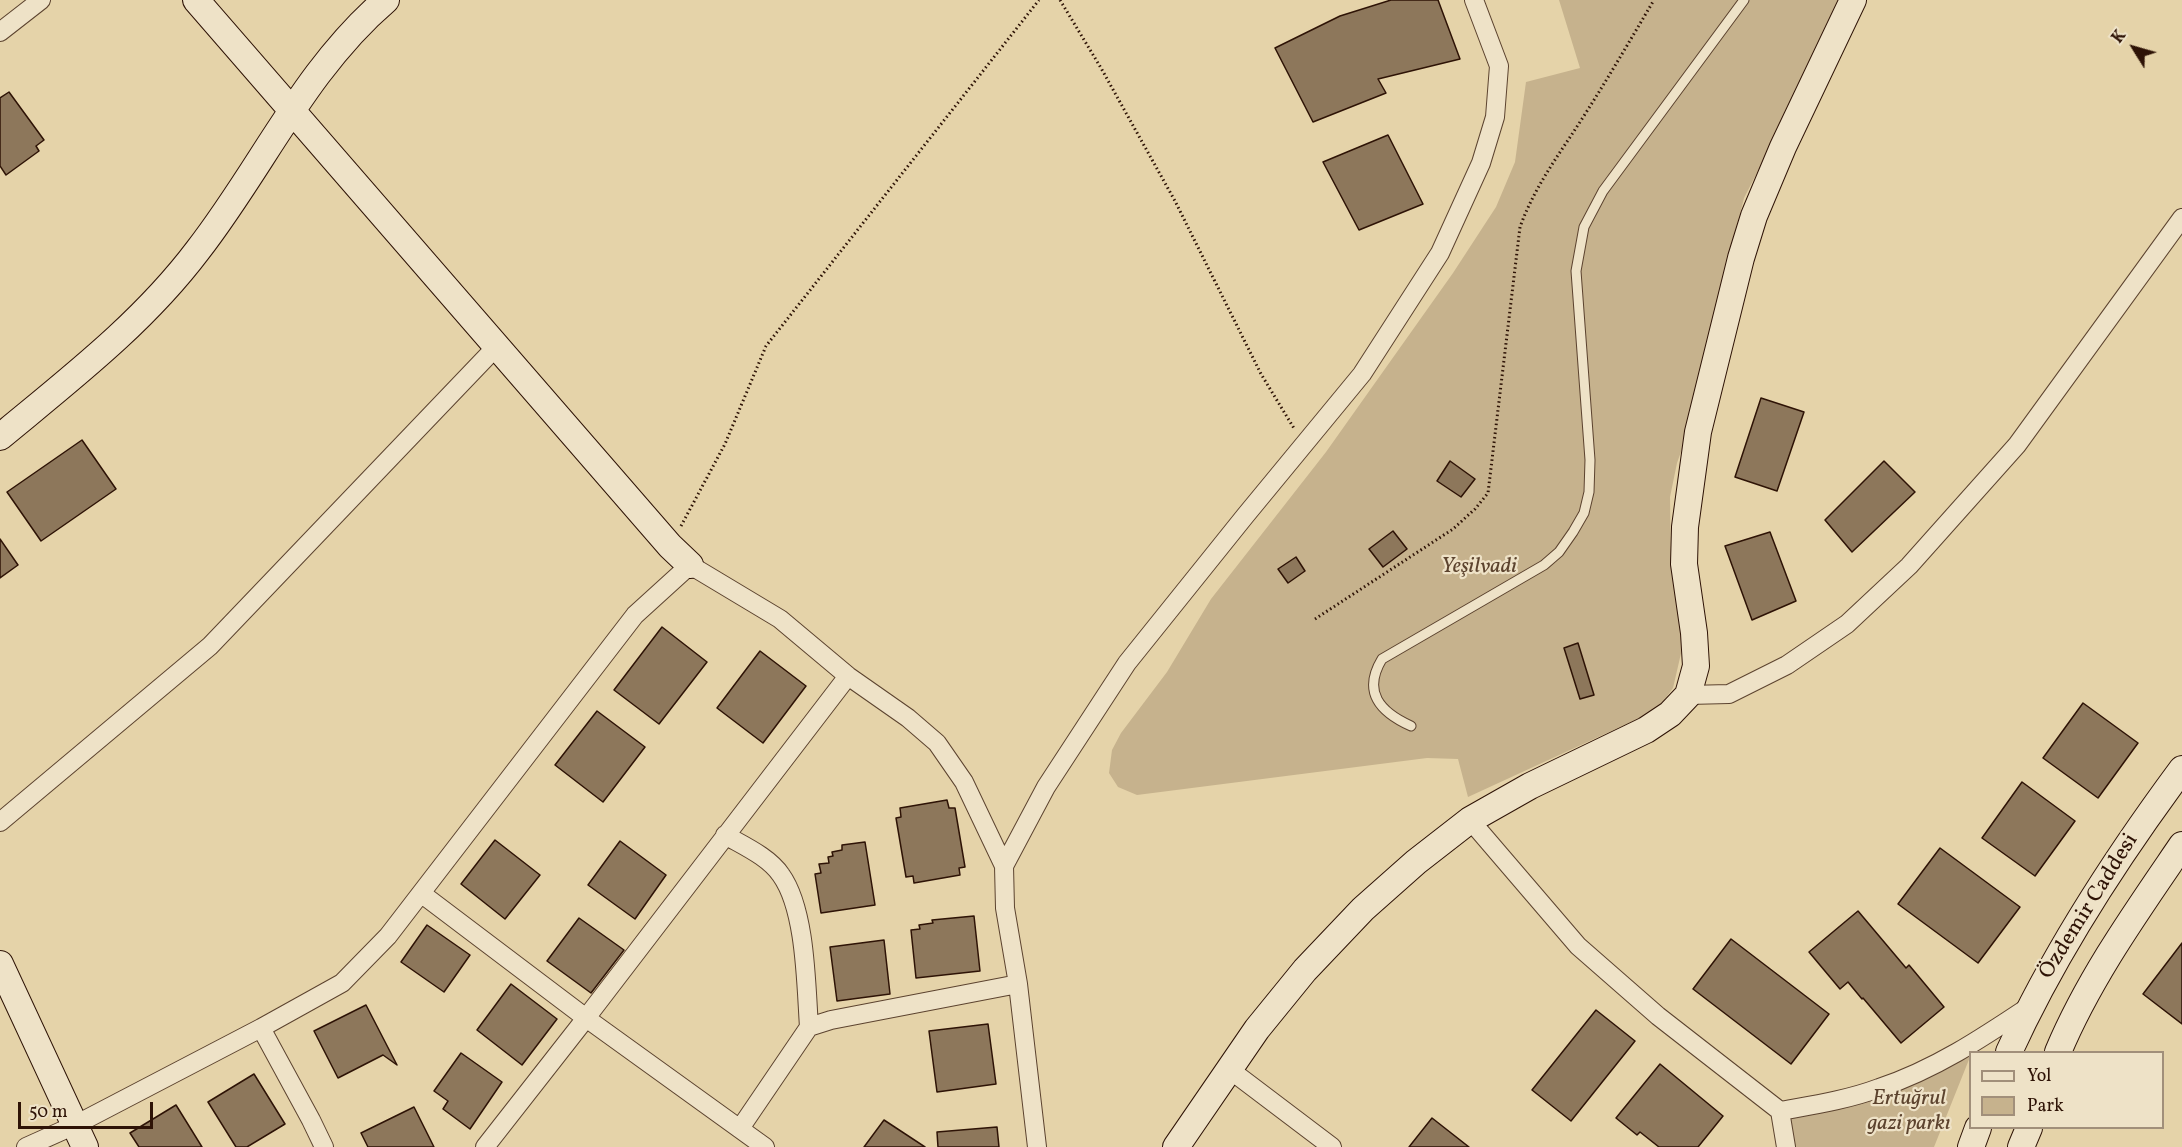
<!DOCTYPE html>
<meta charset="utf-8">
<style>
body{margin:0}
#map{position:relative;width:2182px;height:1147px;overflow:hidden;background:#e5d3a9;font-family:Vollkorn,serif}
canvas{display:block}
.legend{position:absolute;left:1969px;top:1051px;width:195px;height:78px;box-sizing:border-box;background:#eee2c7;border:2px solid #a18f7a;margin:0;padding:8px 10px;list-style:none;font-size:18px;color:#2e1306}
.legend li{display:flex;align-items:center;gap:12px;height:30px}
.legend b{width:30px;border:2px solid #a18f7a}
.north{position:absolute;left:2104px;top:18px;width:60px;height:60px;-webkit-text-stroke:4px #eee2c7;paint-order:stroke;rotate:307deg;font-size:16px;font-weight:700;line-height:24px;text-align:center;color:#2e1306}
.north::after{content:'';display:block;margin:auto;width:21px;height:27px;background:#2e1306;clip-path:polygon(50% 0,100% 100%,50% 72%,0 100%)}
.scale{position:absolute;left:18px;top:1102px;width:135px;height:27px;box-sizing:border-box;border:3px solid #2e1306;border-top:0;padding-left:8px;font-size:18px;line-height:21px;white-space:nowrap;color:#2e1306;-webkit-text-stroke:4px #eee2c7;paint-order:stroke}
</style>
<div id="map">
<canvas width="2182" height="1147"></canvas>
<ul class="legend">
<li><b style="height:8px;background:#eee2c7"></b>Yol</li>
<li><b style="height:16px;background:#c6b28d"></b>Park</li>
</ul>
<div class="north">K</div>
<div class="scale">50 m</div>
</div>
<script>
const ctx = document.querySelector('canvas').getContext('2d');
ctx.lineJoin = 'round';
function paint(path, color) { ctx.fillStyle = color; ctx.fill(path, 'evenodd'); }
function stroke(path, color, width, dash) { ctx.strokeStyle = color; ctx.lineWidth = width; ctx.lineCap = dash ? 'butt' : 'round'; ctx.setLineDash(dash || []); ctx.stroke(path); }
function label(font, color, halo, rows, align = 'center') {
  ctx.font = font + ' Vollkorn,serif'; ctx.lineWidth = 4.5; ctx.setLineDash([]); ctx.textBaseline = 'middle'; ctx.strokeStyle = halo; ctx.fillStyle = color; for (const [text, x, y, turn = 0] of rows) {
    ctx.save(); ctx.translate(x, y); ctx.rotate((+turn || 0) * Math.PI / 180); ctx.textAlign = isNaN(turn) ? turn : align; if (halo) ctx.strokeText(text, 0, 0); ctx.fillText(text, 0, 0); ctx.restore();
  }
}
paint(new Path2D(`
 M1559,0H1846L1744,198L1705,356L1694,415L1677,463L1670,497L1671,563L1679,612L1682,649L1673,688L1657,710L1468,797L1458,759L1427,758L1137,795L1118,787L1109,773L1112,750L1121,733L1167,672L1211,599L1326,452L1453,273L1496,207L1515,162L1526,82L1580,68Z
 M1970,1052V1057L1934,1147H1786L1780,1111Z`), '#c6b28d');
const building = new Path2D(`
 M1391,0H1438L1460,59L1378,79L1386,93L1313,122L1275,48L1340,16Z
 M9,92L44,140L36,146L39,151L6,175L0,166V98Z
 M1388,135L1423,204L1359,230L1323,162Z
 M1761,398L1804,412L1777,491L1735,477Z
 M82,440L116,489L41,541L7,492Z
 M1450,461L1475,479L1461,497L1437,481Z
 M1884,461L1915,492L1852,552L1825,520Z
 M1393,531L1407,549L1383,567L1369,549Z
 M1770,532L1796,601L1752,620L1725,546Z
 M0,539L18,565L0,578Z
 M1296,557L1305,571L1288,583L1278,569Z
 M662,627L707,662L659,724L614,690Z
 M1578,643L1594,695L1580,699L1564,648Z
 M760,651L806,686L763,743L717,708Z
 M2083,703L2138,743L2098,798L2043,758Z
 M597,711L645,747L603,802L555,765Z
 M2022,782L2075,821L2035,876L1982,838Z
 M947,800L949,808H955L965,867L959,868L960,875L914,883L913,876L906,877L896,818L901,817L900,808Z
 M495,840L540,875L505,919L461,884Z
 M620,841L666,875L635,919L588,885Z
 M865,842L875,905L821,913L815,874L821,873L819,864L829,863L828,857L833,856L832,852L842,850V845Z
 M1940,848L2020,907L1978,963L1898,904Z
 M1858,911L1906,968L1909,965L1944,1007L1901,1043L1863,998L1862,999L1848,982L1840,989L1809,952Z
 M974,916L980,971L916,978L911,930L920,929L919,925L933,923L932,920Z
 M579,918L624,950L591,993L547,961Z
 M427,925L470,955L444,992L401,962Z
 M1731,939L1829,1014L1791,1064L1693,989Z
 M884,940L890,994L837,1001L830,947Z
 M2182,943V1024L2143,994Z
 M511,984L557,1019L522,1065L477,1030Z
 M366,1005L397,1065L383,1055L338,1078L314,1031Z
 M1596,1010L1635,1041L1571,1121L1532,1090Z
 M988,1024L996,1084L937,1092L929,1031Z
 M461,1053L502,1082L470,1129L443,1109L448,1101L434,1091Z
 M1660,1064L1723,1116L1698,1147H1659L1640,1132L1637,1135L1616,1118Z
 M254,1074L285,1124L247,1147H236L208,1102Z
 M176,1105L202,1147H139L130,1133Z
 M414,1107L434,1147H368L361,1133Z
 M1432,1118L1469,1147H1409Z
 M884,1120L925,1147H864Z
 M997,1127L999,1147H938L937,1132Z`);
paint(building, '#8d775b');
stroke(building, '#2e1306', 1.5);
const lane = new Path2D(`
 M1411,726C1380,712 1362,692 1382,659L1544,565L1559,552L1573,532L1584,513L1589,492L1590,460L1576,271L1584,227L1603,191L1744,0`);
const street = new Path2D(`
 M0,32L41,0
 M1688,695L1729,694L1787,665L1847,624L1909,566L2017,445L2182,218
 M1470,820L1578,946L1658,1016L1780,1111L1786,1147
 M0,822L210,646L497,346
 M725,835C744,846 769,857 781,875C806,910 806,985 809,1027
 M1004,866L1046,787L1127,663L1245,516L1362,374L1440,253L1481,163L1495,117L1499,66L1474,0
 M422,894L586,1018L485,1147
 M261,1028L311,1120L324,1147
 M1229,1069L1332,1147
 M1780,1111C1813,1105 1847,1100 1879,1088C1934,1070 1982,1038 2030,1006
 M741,1127L809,1027L831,1020L1018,984
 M26,1147L75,1125L261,1028L342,983L388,936L635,615L690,565L780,619L848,676L908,718L937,743L964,782L1004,866L1005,908L1018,984L1037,1147
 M765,1147L586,1018L848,676`);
const secondary = new Path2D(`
 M196,0L670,546L690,565
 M0,437C70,379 143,323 198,250C262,168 305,69 386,0
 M0,964L85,1147
 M2009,1052C2055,951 2116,858 2182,769
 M2058,1052C2089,978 2137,911 2182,845
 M1176,1147L1257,1029L1305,970L1363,909L1416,862L1470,820L1530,786L1646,730L1670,714L1688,695L1696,666L1694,633L1684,564L1685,527L1698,432L1741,258L1754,216L1783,147L1853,0
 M1971,1147L1978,1128
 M2021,1147L2029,1128`);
stroke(lane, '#5c432f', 11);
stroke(street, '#5c432f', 20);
stroke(secondary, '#2e1306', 28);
stroke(new Path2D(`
 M1060,0L1101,68L1175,201L1261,374L1295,430
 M681,526L725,444L766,346L1039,0
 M1315,619L1453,529L1475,509L1488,493L1520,227C1536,183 1562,151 1587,111C1610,75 1632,37 1654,0`), '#2e1306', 3, [1.5, 3]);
stroke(lane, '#eee2c7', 9);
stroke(street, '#eee2c7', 18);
stroke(secondary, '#eee2c7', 26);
label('italic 22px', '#5c432e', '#eee2c7', [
 ["Yeşilvadi",1479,568],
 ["Ertuğrul",1909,1100],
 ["gazi parkı",1909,1125]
]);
label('22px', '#2e1306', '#eee2c7', [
 ["Özdemir Caddesi",2090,907,-58]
]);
</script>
